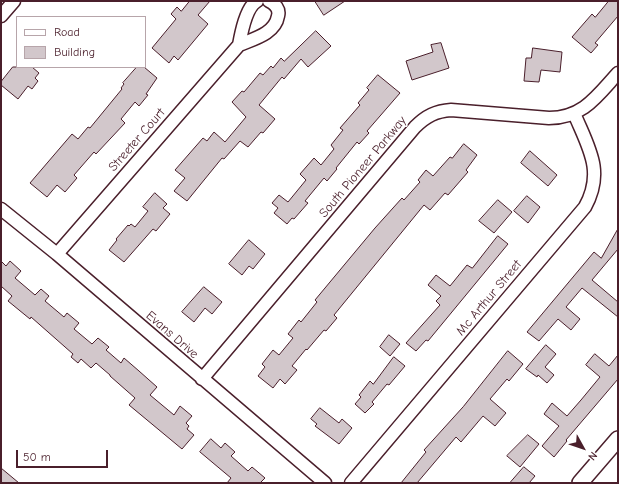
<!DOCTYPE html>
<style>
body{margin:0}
#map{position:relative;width:619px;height:484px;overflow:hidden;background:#fff;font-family:"Comic Neue",sans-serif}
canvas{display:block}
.frame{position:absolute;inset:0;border:2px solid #4a1f2b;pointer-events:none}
.legend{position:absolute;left:16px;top:16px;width:130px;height:52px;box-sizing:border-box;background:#fff;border:1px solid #b7a5aa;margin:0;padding:5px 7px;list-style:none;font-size:12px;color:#4a1f2b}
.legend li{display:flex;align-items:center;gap:8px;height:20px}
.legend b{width:20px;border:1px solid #b7a5aa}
.north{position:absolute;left:563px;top:428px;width:40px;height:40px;-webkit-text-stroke:3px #fff;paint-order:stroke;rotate:130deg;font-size:11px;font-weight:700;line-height:16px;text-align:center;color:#4a1f2b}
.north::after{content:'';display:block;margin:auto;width:14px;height:18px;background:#4a1f2b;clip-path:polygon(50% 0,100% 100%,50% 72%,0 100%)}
.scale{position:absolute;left:16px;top:450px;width:92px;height:18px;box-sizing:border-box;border:2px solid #4a1f2b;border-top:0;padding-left:5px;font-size:12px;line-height:14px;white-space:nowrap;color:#4a1f2b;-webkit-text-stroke:3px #fff;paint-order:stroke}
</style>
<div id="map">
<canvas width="619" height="484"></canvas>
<div class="frame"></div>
<ul class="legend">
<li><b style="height:5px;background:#fff"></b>Road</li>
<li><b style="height:11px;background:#d2c7cb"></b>Building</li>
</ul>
<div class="north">N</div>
<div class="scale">50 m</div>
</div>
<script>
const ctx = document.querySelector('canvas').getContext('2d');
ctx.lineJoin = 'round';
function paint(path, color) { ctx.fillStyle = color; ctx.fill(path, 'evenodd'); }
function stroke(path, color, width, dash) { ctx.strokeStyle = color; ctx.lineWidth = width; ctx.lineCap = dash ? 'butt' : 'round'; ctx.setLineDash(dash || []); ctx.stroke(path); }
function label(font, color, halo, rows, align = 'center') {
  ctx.font = font + ' "Comic Neue",sans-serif'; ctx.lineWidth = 3; ctx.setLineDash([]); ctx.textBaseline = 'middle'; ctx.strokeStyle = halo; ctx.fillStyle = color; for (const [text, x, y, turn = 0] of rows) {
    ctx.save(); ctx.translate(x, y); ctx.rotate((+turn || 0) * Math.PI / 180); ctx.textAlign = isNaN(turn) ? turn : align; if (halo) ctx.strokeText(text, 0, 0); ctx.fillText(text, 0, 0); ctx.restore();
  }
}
const building = new Path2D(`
 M190,1H210L198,15L208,24L178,60L174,56L169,63L152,48L176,19L171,14L177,7L181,11Z
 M315,1H345L324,15Z
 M609,1H618V16L595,43L598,45L591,53L572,37L592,14L595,17Z
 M316,31L331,46L308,67L301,59L284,79L282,77L259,105L275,119L263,133L261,132L248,147L240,141L224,159L222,158L187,201L174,191L185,178L175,170L203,138L207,141L214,132L225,142L246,117L232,102L242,91L244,92L260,73L263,75L271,66L273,68L281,58L284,61Z
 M441,43L449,68L412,80L406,61L433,52L431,45Z
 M533,48L562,52L560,72L541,70L539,82L524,81L526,58H531Z
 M13,67H32L39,73L35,78L38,81L32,89L28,86L18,99L1,85V82Z
 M137,67H144L157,78L146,94L148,95L139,106L135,102L121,119L125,123L96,154L94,152L74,175L77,178L65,192L57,185L47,197L30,183L72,134L78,139L88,127L90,128L122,89L121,88L124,84L123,83Z
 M378,75L400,93L367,131L369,133L359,144L357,142L336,168L337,169L327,181L324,178L305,201L308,203L294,219L292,218L287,224L274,213L278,208L272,203L279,195L288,202L306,180L300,174L314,158L321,165L334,149L331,145L343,130L340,128L360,105L358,103L369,90L367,88Z
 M464,144L477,155L466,170L468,172L448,195L445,193L430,210L424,205L334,315L337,318L326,331L324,330L307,350L306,349L292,366L297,370L285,384L280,379L273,388L258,376L265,367L262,364L273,350L279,355L293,338L288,334L299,320L301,322L317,302L315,300L375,228L402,198L404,200L420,182L418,180L426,170L433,176L450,157L452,158Z
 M530,151L557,175L548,186L521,163Z
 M155,193L167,204L163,208L170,214L156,231L153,229L124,262L109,250L117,240L116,239L128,225L129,226L131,224L135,227L148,211L143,207Z
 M527,196L540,207L528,223L514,211Z
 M498,200L512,212L494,233L479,221Z
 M618,229V249L592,280L618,302V317L582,288L566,307L580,319L571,330L558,319L539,341L527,332L594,252L601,258Z
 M498,236L508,244L428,341L426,340L416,351L406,343L440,305L436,301L441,296L428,285L436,275L450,286L467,265L472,268Z
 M249,240L265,254L253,269L249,266L242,275L229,264Z
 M1,261L6,266L10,261L21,271L15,278L35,295L41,289L49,296L45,301L64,317L67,313L79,323L74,329L92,344L98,338L109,347L106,350L121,363L124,358L139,371L157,387L150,395L174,415L180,406L192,416L186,423L189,426L187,429L194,435L182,449L129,405L135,398L110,376V375L96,363L91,368L81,359L78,363L71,357L73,354L31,317L30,319L8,301L12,296L1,286Z
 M204,287L222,302L212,314L205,308L194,322L182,312Z
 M389,335L400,344L390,356L380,347Z
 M546,345L556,354L545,367L554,375L547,383L538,375L537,377L526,369Z
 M508,351L523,364L509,381L507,379L490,399L506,413L495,426L483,416L461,442L456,437L417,483H401L426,452L424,450L463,407Z
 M595,354L609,366L618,355V379L566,440L567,441L554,457L542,446L559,426L544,414L552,403L567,416L581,400L600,377L586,365Z
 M394,357L405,366L389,385L387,384L372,402L374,404L365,413L355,404L361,397L359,395L370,381L373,384Z
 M320,408L339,423L342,419L352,428L339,444L315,426L317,424L311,419Z
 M528,435L539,444L520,467L507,456Z
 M211,439L221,448L225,443L235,452L231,456L248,471L252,467L265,478L260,483H227L231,478L200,452Z
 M524,467L535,476L529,483H510Z
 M1,468L19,483H1Z`);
paint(building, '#d2c7cb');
stroke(building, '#4a1f2b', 1);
const minor = new Path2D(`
 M1,16L14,1
 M239,45C241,34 246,7 257,1
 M1,209L57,254L325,483
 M57,254L239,45C253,39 275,34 278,16C280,9 275,4 269,1
 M202,379L415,127C426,116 436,111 451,110L549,118C583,118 597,96 618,73
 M351,483L585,207C605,171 588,147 574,113`);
const tertiary = new Path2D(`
 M580,483L618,439`);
stroke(minor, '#4a1f2b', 15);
stroke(tertiary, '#4a1f2b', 18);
stroke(minor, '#fff', 12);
stroke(tertiary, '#fff', 15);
label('13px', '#4a1f2b', '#fff', [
 ["Streeter Court",137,140,-49],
 ["South Pioneer Parkway",363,167,-50],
 ["Mc Arthur Street",489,298,-50],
 ["Evans Drive",172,335,41]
]);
</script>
